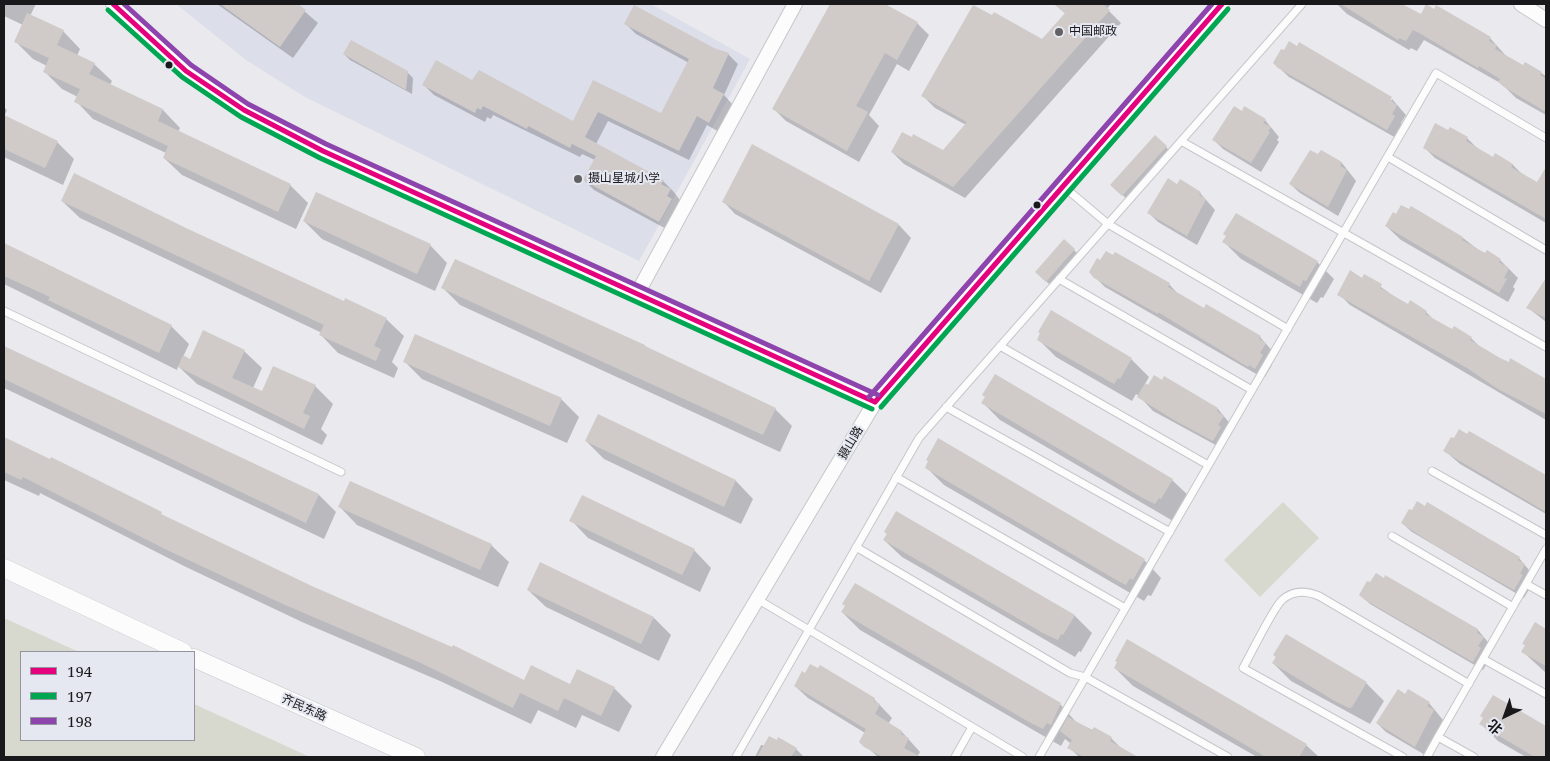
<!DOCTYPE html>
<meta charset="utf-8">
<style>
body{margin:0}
#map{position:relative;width:1550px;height:761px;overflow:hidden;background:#e9e9ee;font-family:"Noto Serif","Noto Sans SC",serif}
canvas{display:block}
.frame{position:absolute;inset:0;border:5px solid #19191c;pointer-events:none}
.legend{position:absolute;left:20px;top:651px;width:175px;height:90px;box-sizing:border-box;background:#e6e8f1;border:1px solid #94959c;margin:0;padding:6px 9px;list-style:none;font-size:15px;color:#19191c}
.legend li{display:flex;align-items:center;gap:10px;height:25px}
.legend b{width:25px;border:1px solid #94959c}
.north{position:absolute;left:1480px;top:691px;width:50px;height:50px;-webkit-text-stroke:4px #e6e8f1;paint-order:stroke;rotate:222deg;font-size:14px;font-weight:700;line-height:20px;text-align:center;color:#19191c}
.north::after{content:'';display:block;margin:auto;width:18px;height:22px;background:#19191c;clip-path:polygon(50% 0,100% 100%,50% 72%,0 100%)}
</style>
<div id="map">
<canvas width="1550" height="761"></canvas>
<div class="frame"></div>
<ul class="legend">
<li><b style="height:6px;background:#e5007d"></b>194</li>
<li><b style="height:6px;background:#00a651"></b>197</li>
<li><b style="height:6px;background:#8e44ad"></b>198</li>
</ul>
<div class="north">北</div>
</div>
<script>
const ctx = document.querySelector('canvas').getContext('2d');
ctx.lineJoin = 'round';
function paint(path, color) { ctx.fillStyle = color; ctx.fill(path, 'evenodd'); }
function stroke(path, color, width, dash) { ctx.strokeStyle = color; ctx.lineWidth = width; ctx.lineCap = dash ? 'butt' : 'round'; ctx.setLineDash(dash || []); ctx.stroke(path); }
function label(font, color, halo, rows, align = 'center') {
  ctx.font = font + ' "Noto Serif","Noto Sans SC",serif'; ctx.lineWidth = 4; ctx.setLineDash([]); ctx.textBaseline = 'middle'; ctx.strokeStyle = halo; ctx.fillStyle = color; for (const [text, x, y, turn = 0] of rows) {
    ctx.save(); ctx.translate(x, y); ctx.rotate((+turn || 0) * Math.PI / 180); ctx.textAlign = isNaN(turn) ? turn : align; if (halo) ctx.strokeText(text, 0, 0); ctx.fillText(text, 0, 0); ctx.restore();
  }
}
paint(new Path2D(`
 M176,4H651L750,59L639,261L305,97L246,60Z`), '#dcdee9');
paint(new Path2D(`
 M1283,502L1319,538L1260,597L1224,560Z
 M4,618L79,652H21V740H194V704L310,757H8L4,755Z`), '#d8d9ce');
paint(new Path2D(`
 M4,4H36L30,16L63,31L80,49L77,56L94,64L112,81L110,85L163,110L180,128L178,132L290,185L308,203L296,229L182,175L164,158L166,153L93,119L76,101L78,97L62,89L44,71L47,66L33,59L15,41L23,25L4,16Z
 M217,4H296L318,23L293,58Z
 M832,4H883L917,23L929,35L909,71L897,64L869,115L879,126L859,162L786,121L774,109Z
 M1054,4H1111L1107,9L1121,23L965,198L904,164L892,152H943L966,125L935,108L923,96L1042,41L1066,14Z
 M1337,4H1400L1417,14L1490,38L1507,57L1523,66L1525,63L1546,76V115L1516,98L1502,84L1424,40L1417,51L1411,48L1409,50L1347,14Z
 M626,24L728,54L738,64L724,95L733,105L719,132L707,125L689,160L608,121L596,144L663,181L673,191L680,200L677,206L681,210L670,231L594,190L584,180L595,160L582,154L580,157L493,115L491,119L487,117L485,122L434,95L424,85L472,82L574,123L594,82L662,115L689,63L636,34Z
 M344,54L407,72L413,78L412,94L350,60Z
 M1274,63L1391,98L1388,106L1392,99L1406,115L1401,123L1403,126L1396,138L1289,77Z
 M4,107L7,110L4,117L57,142L74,159L63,185L4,157Z
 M1242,112L1265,120L1279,137L1277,140L1279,142L1261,172L1223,149L1214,140Z
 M1448,132L1467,138L1478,149L1494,159L1512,164L1522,174L1538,184L1540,181L1546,184V223L1435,158L1424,147Z
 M753,146L899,225L911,238L881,293L735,214L723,201Z
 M1166,147L1172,153L1129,201L1118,191Z
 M1321,151L1342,163L1356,181L1338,216L1300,193L1290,184Z
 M1177,185L1200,193L1215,210L1197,245L1158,222L1149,213Z
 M62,201L185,229L344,303L386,319L404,336L392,362L398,368L394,378L338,353L321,335L322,333L80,218Z
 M304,221L430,245L447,263L435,291L322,239Z
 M1386,226L1463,238L1485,255L1500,260L1518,278L1513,287L1515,289L1508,302L1401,240Z
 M1224,242L1317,262L1334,279L1323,298L1321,297L1317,303L1241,259Z
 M4,246L171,326L189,344L183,357L191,360L244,351L262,368L253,388L262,392L315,386L333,404L321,429L327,435L322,445L197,384L178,366L177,370L4,284Z
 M1074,250L1080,256L1053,287L1042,278Z
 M1090,272L1169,284L1178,294L1205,310L1260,337L1275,354L1269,363L1272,365L1265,377L1259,373L1258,375L1105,287Z
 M1365,276L1408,306L1426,312L1436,322L1452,331L1471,338L1482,349L1509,363L1511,360L1546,381V420L1350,305L1339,294Z
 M1542,287L1546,290V322L1527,307Z
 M443,288L775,409L792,426L780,452L460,305Z
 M1051,312L1131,359L1149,377L1145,384L1149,386L1162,382L1218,409L1232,426L1223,449L1153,411L1139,396L1136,394L1132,401L1056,357L1038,339Z
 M4,348L319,495L336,512L324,539L4,388Z
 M405,362L561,399L579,417L567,443L422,379Z
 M983,403L1172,480L1190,497L1173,521L1000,420Z
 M598,416L736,481L753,499L741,524L604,459L586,441Z
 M1470,432L1546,477V514L1460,464L1445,451L1454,440L1468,435Z
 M4,439L313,588L525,682L614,688L632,706L619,732L582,715L576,728L538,710L531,724L440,681L302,622L186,567L40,493L39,496L4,480Z
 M930,462L1144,560L1161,578L1151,596L1148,595L1144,601L944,485L926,467Z
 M340,507L491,545L509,562L498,587L357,525Z
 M897,512L1075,616L1092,633L1081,652L1079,651L1075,657L902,557L884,540Z
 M571,520L694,550L711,568L700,592L588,538Z
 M1402,523L1519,558L1533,575L1529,583L1531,586L1524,598L1412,532Z
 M528,590L654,618L671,635L659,661L546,607Z
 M1361,595L1478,630L1492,647L1487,655L1490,658L1483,670L1370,604Z
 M842,612L1060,704L1077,723L1111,738L1122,749L1136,757H1079L1069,747L1070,743L1065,739L1061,746L860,630Z
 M1536,624L1546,630V673L1523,652Z
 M1286,636L1366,683L1384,701L1370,724L1291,681L1273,663Z
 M1115,668L1306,745L1319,757H1257L1133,686Z
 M795,686L874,699L892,718L888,724L902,732L920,752L917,757H878L860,741L865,733L808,698Z
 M1406,696L1429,703L1443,720L1425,755L1386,732L1377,723Z
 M1493,696L1546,727V757H1526L1498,741L1481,724Z
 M761,745L796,749L804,757H755Z`), '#0003');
paint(new Path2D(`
 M220,4H298L306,10L280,47Z
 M830,4H885L918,22L897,60L885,53L856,106L868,112L847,151L772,109Z
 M1054,4H1103L1110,10L953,187L891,152L902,132L912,137L913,134L943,150L967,122L921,96L973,5L992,15L994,12L1042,39L1065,13Z
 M1341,4H1402L1421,14L1426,4L1434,9L1436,5L1491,37L1489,41L1497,45L1495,49L1523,65L1525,62L1542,72L1540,75L1546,79V112L1504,87L1498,82L1500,79L1479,66L1478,68L1421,34L1413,30L1406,41L1399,38L1398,40Z
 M634,5L714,48L729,53L713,88L724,94L709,123L697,116L679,151L598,112L585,137L664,180L661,184L671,189L667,196L672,199L659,222L583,180L596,156L572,144L570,148L528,126L527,129L483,106L481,110L477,108L475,113L422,85L436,60L472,80L479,70L573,121L593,80L661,113L689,59L624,24Z
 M27,13L64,30L57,45L95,63L89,74L163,109L158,121L291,184L278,212L163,158L168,146L74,102L80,89L43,72L49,58L14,42Z
 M351,40L408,71L406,90L343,54Z
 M1289,41L1297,46L1299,42L1392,97L1390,100L1397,105L1392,114L1395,116L1387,130L1278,68L1273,63L1281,49L1284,50Z
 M1234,106L1242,111L1244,106L1266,119L1263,123L1271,127L1268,131L1270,132L1251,163L1212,140Z
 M4,115L58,141L45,168L4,149Z
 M1435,123L1448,130L1450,127L1468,137L1466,141L1493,157L1495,153L1513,164L1511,167L1537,182L1546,167V219L1423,148Z
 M1155,135L1167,146L1122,196L1110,185Z
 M752,144L899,224L869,281L722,202Z
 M1310,150L1318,154L1321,150L1342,162L1340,166L1347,170L1328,207L1289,184Z
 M74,173L186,228L344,301L345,298L387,318L374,346L381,349L376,361L319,335L324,325L61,201Z
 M1168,178L1177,184L1180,179L1201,192L1199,195L1206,199L1187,236L1147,213Z
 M316,192L431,244L417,274L303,221Z
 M1401,205L1409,209L1411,206L1463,237L1462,240L1485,253L1487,250L1501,259L1499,262L1509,268L1504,278L1507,279L1499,293L1385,226L1393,212L1396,214Z
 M1236,213L1318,261L1306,281L1303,280L1300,287L1222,242L1226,236L1223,234Z
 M1064,239L1075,249L1046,282L1035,272Z
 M4,243L172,325L159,353L48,300L50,297L4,276Z
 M1106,251L1113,255L1115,252L1170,283L1168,287L1204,308L1206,304L1261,336L1259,339L1266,343L1260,353L1263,355L1255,369L1249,365L1248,367L1158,312V314L1094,278L1089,272L1097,258L1100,260Z
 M455,259L645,345V346L776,408L763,435L441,288Z
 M1350,270L1362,278L1364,274L1382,284L1380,288L1408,304L1410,300L1427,311L1425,314L1452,329L1454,326L1472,337L1470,340L1500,358L1509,362L1510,358L1546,379V414L1498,389L1467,368L1337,295Z
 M1546,278V318L1526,308Z
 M1051,310L1132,358L1120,379L1118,378L1114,384L1037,340L1040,333L1038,332Z
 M203,330L245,350L232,378L262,391L273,366L316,385L303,413L310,416L304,429L178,367L183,355L190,359Z
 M415,334L562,398L550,426L403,362Z
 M4,346L319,494L306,523L4,379Z
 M995,374L1173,479L1161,499L1159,498L1155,504L1141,497L981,403L985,397L982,395Z
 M1154,375L1162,380L1164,376L1218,408L1217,411L1224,416L1218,425L1221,427L1213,441L1174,420L1137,397L1145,383L1148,385Z
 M598,414L736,480L724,507L585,441Z
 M1459,429L1467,434L1469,431L1546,475V512L1443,451L1451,437L1454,438Z
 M4,437L50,459L51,457L162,512L161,514L314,587L452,647L453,645L524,680L531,665L570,684L577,669L615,687L601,716L564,698L558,711L520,693L513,708L421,663L283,604L167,550L23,477L21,480L4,472Z
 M938,438L1145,559L1133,580L1130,578L1126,585L1113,578L925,468L928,461L926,460Z
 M350,481L492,544L480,570L338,507Z
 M582,495L695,549L682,575L569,521Z
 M1417,501L1425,506L1427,502L1520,557L1518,560L1525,564L1520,574L1523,575L1514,590L1433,544L1401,523L1409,509L1412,510Z
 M896,511L1075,615L1063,635L1061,634L1058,640L1043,633L883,540L887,534L884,532Z
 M540,562L654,617L641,644L527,590Z
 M1376,573L1384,578L1385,575L1478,629L1477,633L1484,637L1478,646L1481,648L1473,662L1365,600L1359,595L1367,581L1370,582Z
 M855,583L1061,703L1051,725L1047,723L1043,729L1029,722L841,612L845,606L842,604Z
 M1535,622L1546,629V666L1521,652L1525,645L1522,644Z
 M1286,634L1367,682L1352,707L1349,708L1335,701L1272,663L1276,657L1273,655Z
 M1127,639L1307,744L1299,757H1266L1114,668L1117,662L1115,661Z
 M810,664L818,668L820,665L875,698L874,701L880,704L875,714L902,731L901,734L909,738L904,748L921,757H883L864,747L859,742L866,729L794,686L802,671L805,673Z
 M1398,689L1405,694L1408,689L1430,702L1427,706L1434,710L1415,747L1376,723Z
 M1493,695L1546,726V757H1535L1479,724L1483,718L1480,716Z
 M1068,717L1092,730L1094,727L1112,737L1110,741L1138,757H1084L1067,748L1072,740L1060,731Z
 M769,736L777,740L778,737L797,748L791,757H757Z`), '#d0cbc9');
const service = new Path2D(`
 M1181,141L1546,347
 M1388,157L1546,250
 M1063,186L1108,224L1288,329
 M1059,279L1252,390
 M4,311L341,472
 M1000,346L1208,465
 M946,407L1170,532
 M1432,471L1546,535
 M896,477L1125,608
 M1392,536L1513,607
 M856,547L1070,673L1085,677L1228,757
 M1526,584L1546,595
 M757,599L1023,757
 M1483,659L1546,694
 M1438,737L1546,549
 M736,757L919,438L1302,4
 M955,757L972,727
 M1039,757L1436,73L1546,138
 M1403,757L1243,668C1252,652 1272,610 1282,600C1293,590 1307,591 1319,596L1469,684
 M1427,757L1438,737L1474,757`);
const minor = new Path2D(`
 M113,4L186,71L244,110L323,151L875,402
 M1521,4L1546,20
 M637,294L795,4
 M663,757L875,402L1222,4`);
const tertiary = new Path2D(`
 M4,568L183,652
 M194,658L416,757`);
stroke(service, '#c6c7cb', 9);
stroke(minor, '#c6c7cb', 16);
stroke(tertiary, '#c6c7cb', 19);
stroke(service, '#fcfcfc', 7);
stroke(minor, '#fcfcfc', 14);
stroke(tertiary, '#fcfcfc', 18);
stroke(new Path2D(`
 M113,4L186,71L244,110L323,151L875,402
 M875,402L1222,4`), '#e5007d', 5);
stroke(new Path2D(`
 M108,10L182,77L241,117L320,158L872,409
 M881,407L1228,9`), '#00a651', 5);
stroke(new Path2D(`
 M124,4L191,65L248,104L326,144L878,395
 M869,397L1212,4`), '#8e44ad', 5);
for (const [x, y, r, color] of [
 [1059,32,5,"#626266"],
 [169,65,4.5,"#19191c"],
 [578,179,5,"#626266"],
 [1037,205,4.5,"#19191c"]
]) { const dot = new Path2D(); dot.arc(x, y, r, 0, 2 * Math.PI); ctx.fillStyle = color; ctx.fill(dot); stroke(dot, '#e6e8f1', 2); }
label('12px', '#19191c', '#e6e8f1', [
 ["中国邮政",1069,32],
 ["摄山星城小学",588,179]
], 'left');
label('12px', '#19191c', '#e6e8f1', [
 ["摄山路",851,443,-59],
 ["齐民东路",304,708,24]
]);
</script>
